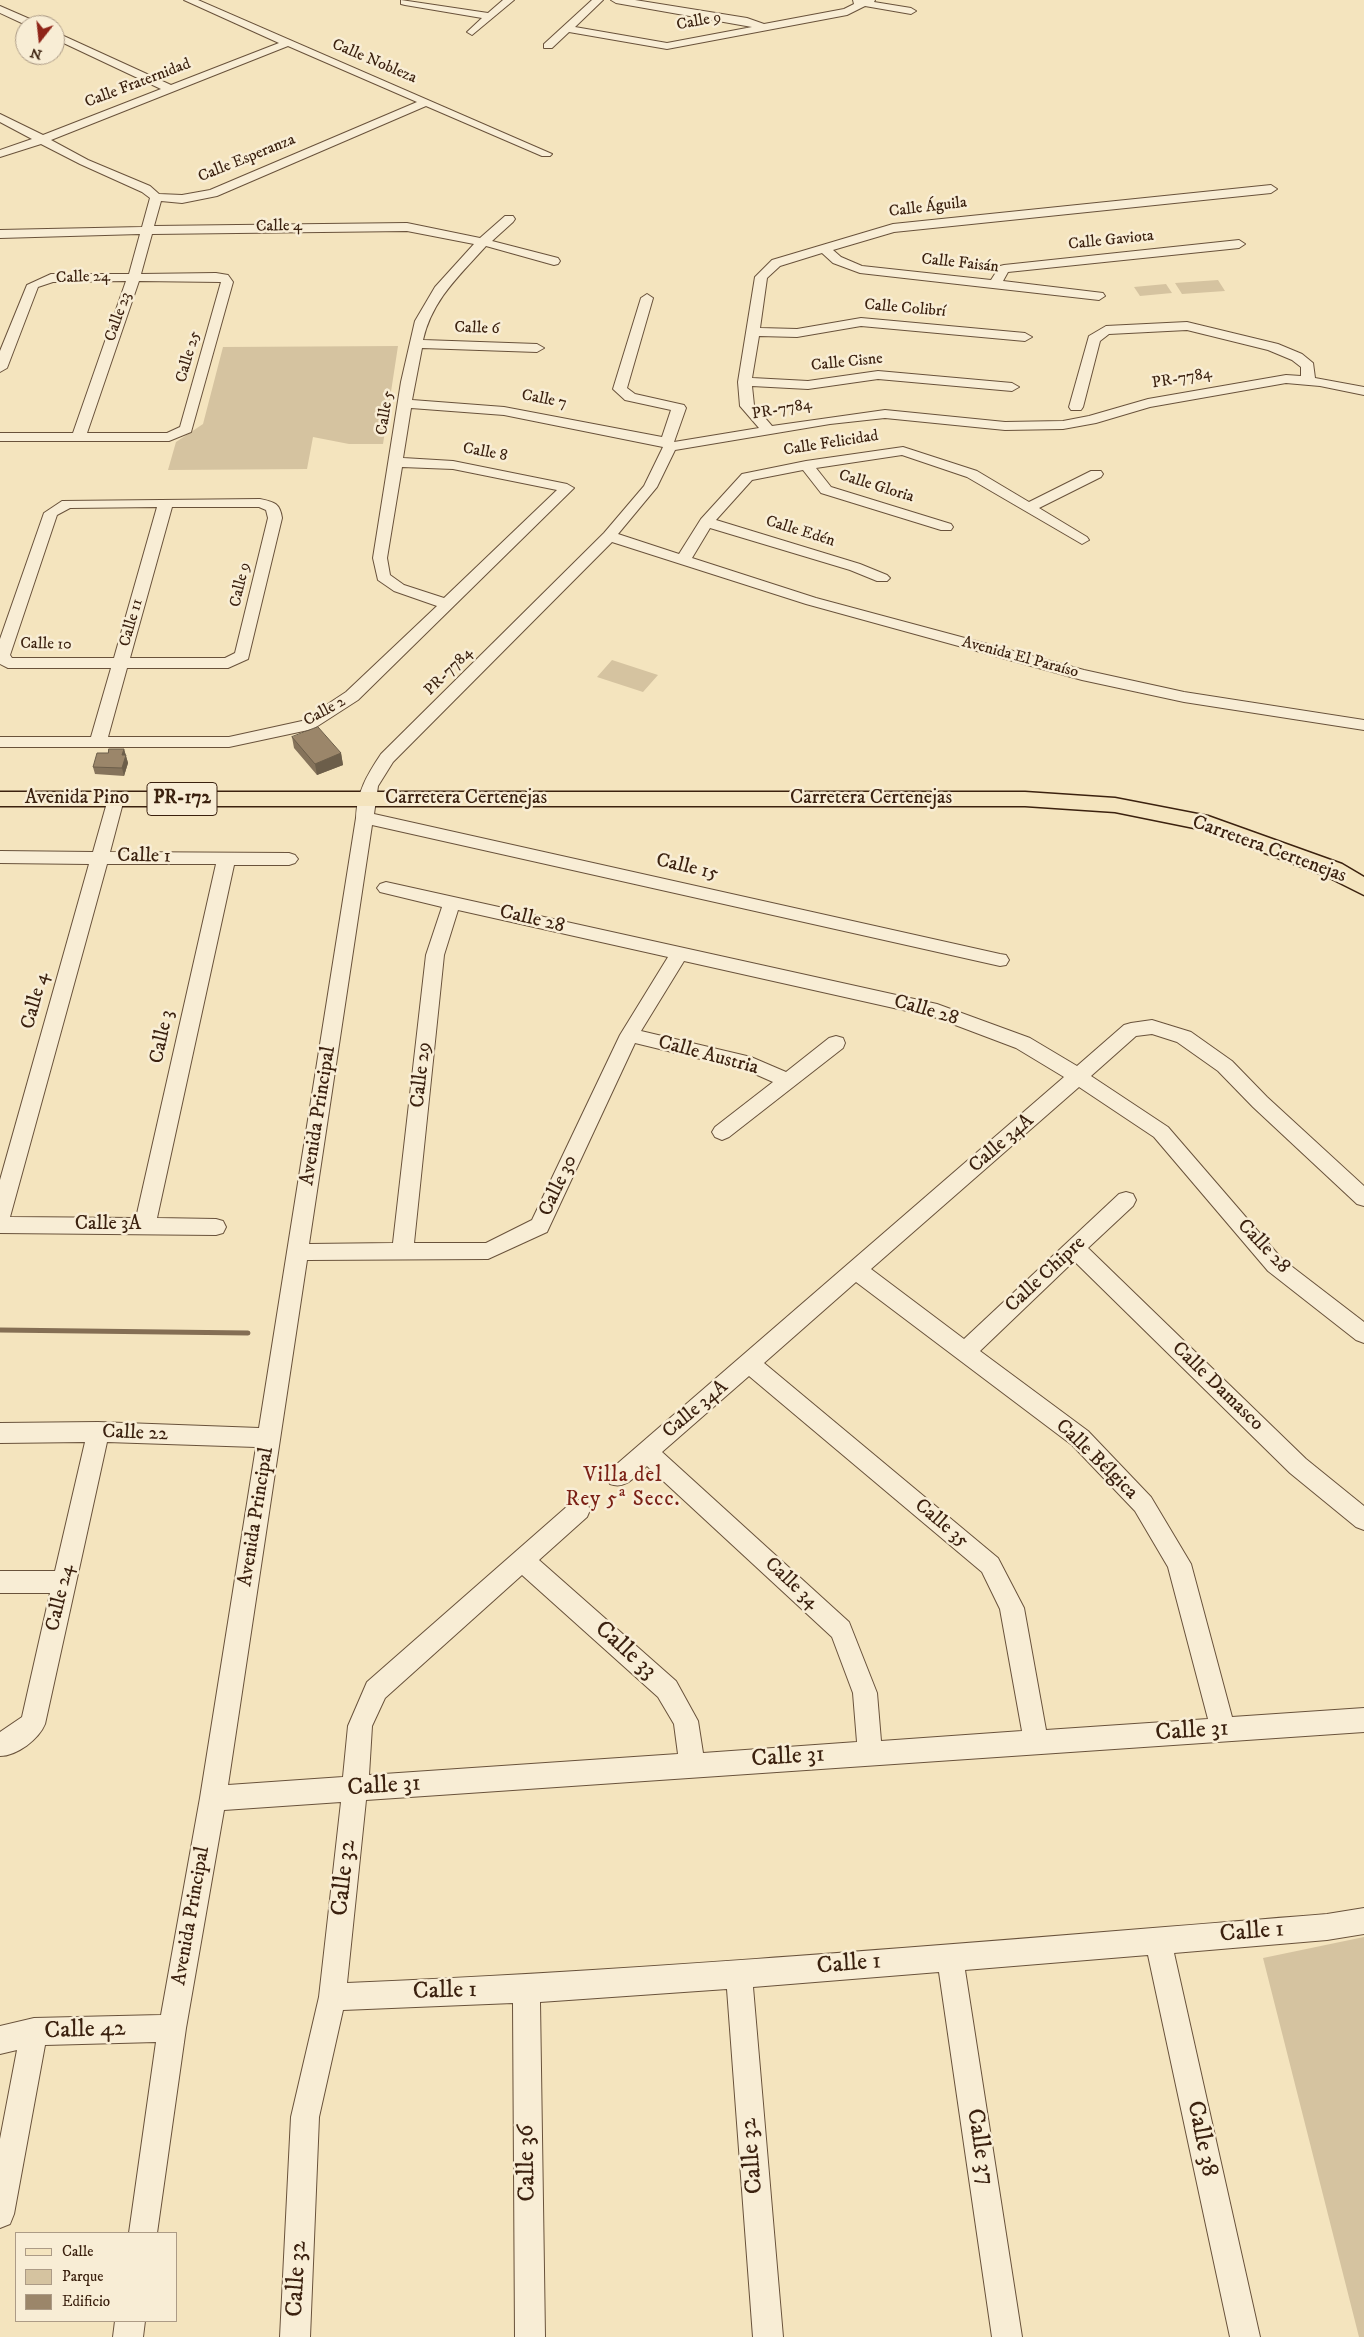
<!DOCTYPE html>
<meta charset="utf-8">
<style>
body{margin:0}
#map{position:relative;width:1364px;height:2337px;overflow:hidden;background:#f4e4be;font-family:"IM FELL DW Pica",serif}
canvas{display:block}
.legend{position:absolute;left:15px;top:2232px;width:162px;height:90px;box-sizing:border-box;background:#f8edd5;border:1px solid #ac9b86;margin:0;padding:6px 9px;list-style:none;font-size:15px;color:#3b210f}
.legend li{display:flex;align-items:center;gap:10px;height:25px}
.legend b{width:25px;border:1px solid #ac9b86}
.north{position:absolute;left:15px;top:15px;width:50px;height:50px;box-sizing:border-box;background:#f8edd5;border:1px solid #ac9b86;border-radius:50%;rotate:196deg;font-size:14px;font-weight:700;line-height:20px;text-align:center;color:#3b210f}
.north::after{content:'';display:block;margin:auto;width:18px;height:22px;background:#8f2418;clip-path:polygon(50% 0,100% 100%,50% 72%,0 100%)}
</style>
<div id="map">
<canvas width="1364" height="2337"></canvas>
<ul class="legend">
<li><b style="height:6px;background:#f4e4be"></b>Calle</li>
<li><b style="height:14px;background:#d5c3a0"></b>Parque</li>
<li><b style="height:14px;background:#9b866a"></b>Edificio</li>
</ul>
<div class="north">N</div>
</div>
<script>
const ctx = document.querySelector('canvas').getContext('2d');
ctx.lineJoin = 'round';
function paint(path, color) { ctx.fillStyle = color; ctx.fill(path, 'evenodd'); }
function stroke(path, color, width, dash) { ctx.strokeStyle = color; ctx.lineWidth = width; ctx.lineCap = dash ? 'butt' : 'round'; ctx.setLineDash(dash || []); ctx.stroke(path); }
function label(font, color, halo, rows, align = 'center') {
  ctx.font = font + ' "IM FELL DW Pica",serif'; ctx.lineWidth = 5; ctx.setLineDash([]); ctx.textBaseline = 'middle'; ctx.strokeStyle = halo; ctx.fillStyle = color; for (const [text, x, y, turn = 0] of rows) {
    ctx.save(); ctx.translate(x, y); ctx.rotate((+turn || 0) * Math.PI / 180); ctx.textAlign = isNaN(turn) ? turn : align; if (halo) ctx.strokeText(text, 0, 0); ctx.fillText(text, 0, 0); ctx.restore();
  }
}
paint(new Path2D(`
 M1218,280L1225,291L1182,294L1175,283Z
 M1166,284L1172,293L1140,296L1134,287Z
 M398,346L383,444H349L313,437L307,469L168,470L176,442L203,424L223,347Z
 M612,660L658,675L643,692L597,677Z
 M1364,1937V2337H1359L1263,1958Z`), '#d5c3a0');
stroke(new Path2D(`
 M0,1330L248,1333`), '#846e54', 5);
const minor = new Path2D(`
 M184,0H198L552,154L550,156H542L426,106L217,196L182,203L161,201L154,226L407,223L480,238L505,216H513L515,219L513,222L492,241L558,258L560,261L558,264L554,265L486,246C459,276 432,300 423,340L537,344L544,348L537,352L422,348L412,400L504,407L662,437L671,410L625,400L613,389L641,298L647,294L653,298L627,388L635,394L684,405L686,408L674,442L759,428L740,406L738,382L755,277L772,260L893,224L1271,185L1277,189L1271,193L894,232L833,250L841,257L862,266L991,280L1000,266L1004,265L1239,240L1245,244L1239,248L1008,272L1003,281L1103,293L1105,296L1099,300L860,273L833,263L822,253L780,266L767,278L760,328L797,329L861,318L1025,333L1032,337L1025,341L861,326L797,337L759,336L752,378L808,381L878,371L1012,383L1019,387L1012,391L878,379L808,389L752,386L754,405L772,426L885,410L1005,422L1063,421L1089,416L1148,399L1286,375L1301,376V367L1292,360L1268,350L1187,330L1109,334L1100,341L1083,407L1081,410H1071L1069,407L1089,336L1106,326L1187,322L1278,344L1302,354L1313,363L1315,378L1364,387V395L1320,386L1286,383L1150,407L1096,423L1063,429L1005,430L885,418L830,424L675,450L657,487L618,534L679,554L701,519L742,474L806,461L903,447L977,471L1029,502L1091,471H1101L1103,474L1101,477L1039,508L1087,537L1089,540L1082,544L967,477L902,455L816,468L831,487L951,524L953,527L951,530H941L821,493L803,470L752,480L716,520L860,564L887,575L890,578L887,581H877L850,570L710,528L692,558L816,598L1084,670L1184,692L1364,720V730L1184,702L1082,680L806,604L612,542L393,762L378,786L374,814L1000,954L1006,955L1009,960L1006,965L1000,966L372,825L309,1244L393,1243L426,955L442,907L380,892L377,888L380,884L386,882L937,1004L1030,1038L1077,1066L1124,1025L1131,1023L1152,1020L1191,1032L1232,1061L1267,1097L1364,1186V1206L1357,1204L1253,1107L1218,1071L1177,1042L1152,1034L1136,1036L1091,1076L1168,1127L1282,1259L1364,1322V1343L1356,1340L1268,1271L1154,1137L1079,1087L871,1269L964,1339L1119,1194L1126,1192L1133,1194L1136,1200L1133,1206L1088,1248L1306,1459L1364,1506V1530L1356,1527L1290,1473L1074,1261L980,1351L1088,1431L1151,1497L1191,1564L1232,1717L1364,1708V1732L366,1800L347,1983C675,1969 1001,1940 1327,1914L1364,1908V1934L1327,1940L1174,1953L1260,2337H1230L1148,1955L965,1970L1022,2337H992L939,1972L753,1987L783,2337H753L727,1989L540,2002L545,2337H515L513,2003L343,2010L319,2117L310,2337H280L291,2117L319,1997L341,1802L224,1810L186,2028L157,2233H129L156,2042L45,2045L14,2214L10,2224L0,2228V2139L17,2050L0,2054V2026L34,2018L161,2015L200,1798L256,1447L107,1442L45,1724C39,1739 17,1756 0,1756V1732L22,1717L50,1593H0V1571H55L85,1442L0,1443V1423L98,1422L259,1428L356,818C357,792 367,775 381,754L604,533L644,486L663,447L504,415L411,408L403,458L453,461L567,484L574,488L358,700L313,729L229,747H0V737H91L111,668H8L0,664V639L44,513L62,501L260,499C274,502 280,503 282,518L248,659L228,668H127L108,737H229L302,721L346,692L437,606L394,591L378,580L373,558L401,382L415,321L435,287L474,244L407,231L152,234L141,274L216,273L228,275L233,282L191,432L169,441H0V433H73L126,281L53,282L38,287L7,368L0,372V351L27,285L51,274H129L140,234L0,238V230L142,227L150,198L142,192L80,164L41,144L0,157V150L32,139L0,122V114L43,135L161,89L55,39V32L171,85L279,43ZM288,46L417,102L210,190L182,195L159,194L150,186L88,160L51,140ZM139,281L221,282L180,427L167,433H87ZM402,467L453,469L557,490L444,598L404,585L390,575L387,558ZM157,507L114,658H12L10,655L57,515L70,508ZM172,507H259L266,510L268,518L235,653L225,658H130ZM458,910L668,957L620,1035L532,1220L486,1243H414L444,955ZM684,961L934,1017L1016,1048L1064,1077L610,1470L607,1477L610,1484C626,1490 635,1476 647,1466L832,1637L853,1693L857,1742L703,1753L698,1721L676,1681L539,1560L587,1517L590,1510L587,1503L579,1500L571,1503L367,1682L348,1726L343,1777L228,1785L307,1260L488,1259L547,1232L635,1043L746,1070L773,1082L715,1127L712,1132L715,1137L722,1140L729,1137L843,1048L845,1043L843,1038L836,1036L829,1038L786,1072L751,1057L641,1031ZM856,1282L1072,1445L1135,1511L1168,1567L1208,1719L1046,1730L1024,1608L998,1558L764,1363ZM749,1376L982,1572L1000,1609L1022,1731L881,1741L877,1693L849,1622L662,1452ZM522,1575L658,1697L674,1724L678,1754L369,1775L372,1726L385,1698Z
 M401,0L488,13L503,0H514L472,35L467,32L482,18L405,5L401,4Z
 M592,0H603L575,27L667,43L752,27L616,3L611,0H635L747,18L764,24L844,9L854,4L853,0H875L874,2L911,8L916,11L911,14L865,6L847,15L667,49L569,32L552,48H544V44Z
 M0,6L39,23L40,25H26L0,13Z
 M116,793L122,795L124,799L110,852L289,853L295,855L298,859L295,863L289,865H234L157,1218L216,1219L223,1221L226,1227L223,1233L216,1235L0,1233V1180L89,864L0,863V851L93,852L108,799L110,795ZM107,864H216L136,1218L10,1217Z
 M115,2321H145L143,2337H113Z`);
const major = new Path2D(`
 M0,792H1025L1115,798L1208,816L1342,864L1364,877V895L1326,876L1204,830L1115,812L1025,806H0Z`);
stroke(minor, '#69523b', 2);
stroke(major, '#3b210f', 3);
paint(minor, '#f8edd5');
paint(major, '#f4e4be');
paint(new Path2D(`
 M292,737L341,753L343,765L317,775L294,748Z
 M124,749L128,763L124,776L95,774L93,767L108,753Z`), '#85735b');
paint(new Path2D(`
 M124,749L128,763L124,776L122,768V755Z
 M341,753L343,765L317,775L315,764Z`), '#6c5e4a');
const building = new Path2D(`
 M318,727L341,753L315,764L292,737Z
 M109,749H124L122,755H126L122,768L93,767L97,753H108Z`);
paint(building, '#9b866a');
stroke(building, '#6c5e4a', 1);
label('16px', '#3b210f', '#f8edd5', [
 ["Calle 9",699,22,-11],
 ["Calle Nobleza",374,62,23],
 ["Calle Fraternidad",138,84,-21],
 ["Calle Esperanza",247,159,-22],
 ["Calle Águila",928,208,-7],
 ["Calle 4",279,227,-1],
 ["Calle Gaviota",1111,241,-6],
 ["Calle Faisán",960,264,6],
 ["Calle 24",83,278,-2],
 ["Calle Colibrí",905,309,5],
 ["Calle 23",119,317,-71],
 ["Calle 6",477,329,2],
 ["Calle 25",189,357,-74],
 ["Calle Cisne",847,363,-6],
 ["PR-7784",1182,379,-10],
 ["Calle 7",544,400,11],
 ["PR-7784",782,410,-10],
 ["Calle 5",386,413,-81],
 ["Calle Felicidad",831,444,-9],
 ["Calle 8",485,453,10],
 ["Calle Gloria",876,487,17],
 ["Calle Edén",800,532,17],
 ["Calle 9",241,585,-77],
 ["Calle 11",132,623,-74],
 ["Calle 10",46,645,1],
 ["Avenida El Paraíso",1020,658,15],
 ["PR-7784",449,672,-45],
 ["Calle 2",325,712,-29]
]);
for (const [x, y, w] of [
 [182,799,70]
]) { const box = new Path2D(); box.roundRect(x - w / 2, y - 16.5, w, 33, 4); ctx.fillStyle = '#f8edd5'; ctx.fill(box); stroke(box, '#3b210f', 1); }
label('bold 19px', '#3b210f', null, [
 ["PR-172",182,799]
]);
label('20px', '#3b210f', '#f8edd5', [
 ["Avenida Pino",77,799],
 ["Carretera Certenejas",466,799],
 ["Carretera Certenejas",871,799],
 ["Carretera Certenejas",1269,850,20],
 ["Calle 1",144,857,1],
 ["Calle 15",687,868,13],
 ["Calle 28",532,920,13],
 ["Calle 4",36,1001,-75],
 ["Calle 28",926,1011,16],
 ["Calle 3",163,1037,-78],
 ["Calle Austria",708,1056,15],
 ["Calle 29",422,1075,-84],
 ["Avenida Principal",319,1116,-81],
 ["Calle 34A",1002,1144,-41],
 ["Calle 30",559,1186,-65],
 ["Calle 3A",108,1225],
 ["Calle 28",1263,1247,46],
 ["Calle Chipre",1046,1275,-43],
 ["Calle Damasco",1217,1387,44],
 ["Calle 34A",696,1410,-40],
 ["Calle 22",135,1434,2],
 ["Calle Bélgica",1096,1460,44],
 ["Avenida Principal",257,1517,-81],
 ["Calle 35",941,1524,40],
 ["Calle 34",791,1584,43],
 ["Calle 24",61,1598,-77],
 ["Avenida Principal",192,1916,-80]
]);
ctx.letterSpacing = '1px';
label('21px', '#7a1f14', '#f8edd5', [
 ["Villa del",623,1477],
 ["Rey 5ª Secc.",623,1501]
]);
ctx.letterSpacing = '0px';
label('24px', '#3b210f', '#f8edd5', [
 ["Calle 33",625,1651,42],
 ["Calle 31",1192,1732,-4],
 ["Calle 31",788,1758,-4],
 ["Calle 31",384,1787,-4],
 ["Calle 32",345,1878,-84],
 ["Calle 1",1252,1933,-5],
 ["Calle 1",849,1965,-5],
 ["Calle 1",445,1992,-2],
 ["Calle 42",85,2031,-2],
 ["Calle 38",1201,2139,78],
 ["Calle 37",979,2147,81],
 ["Calle 32",753,2156,-95],
 ["Calle 36",528,2163,-91],
 ["Calle 32",298,2279,-87]
]);
</script>
